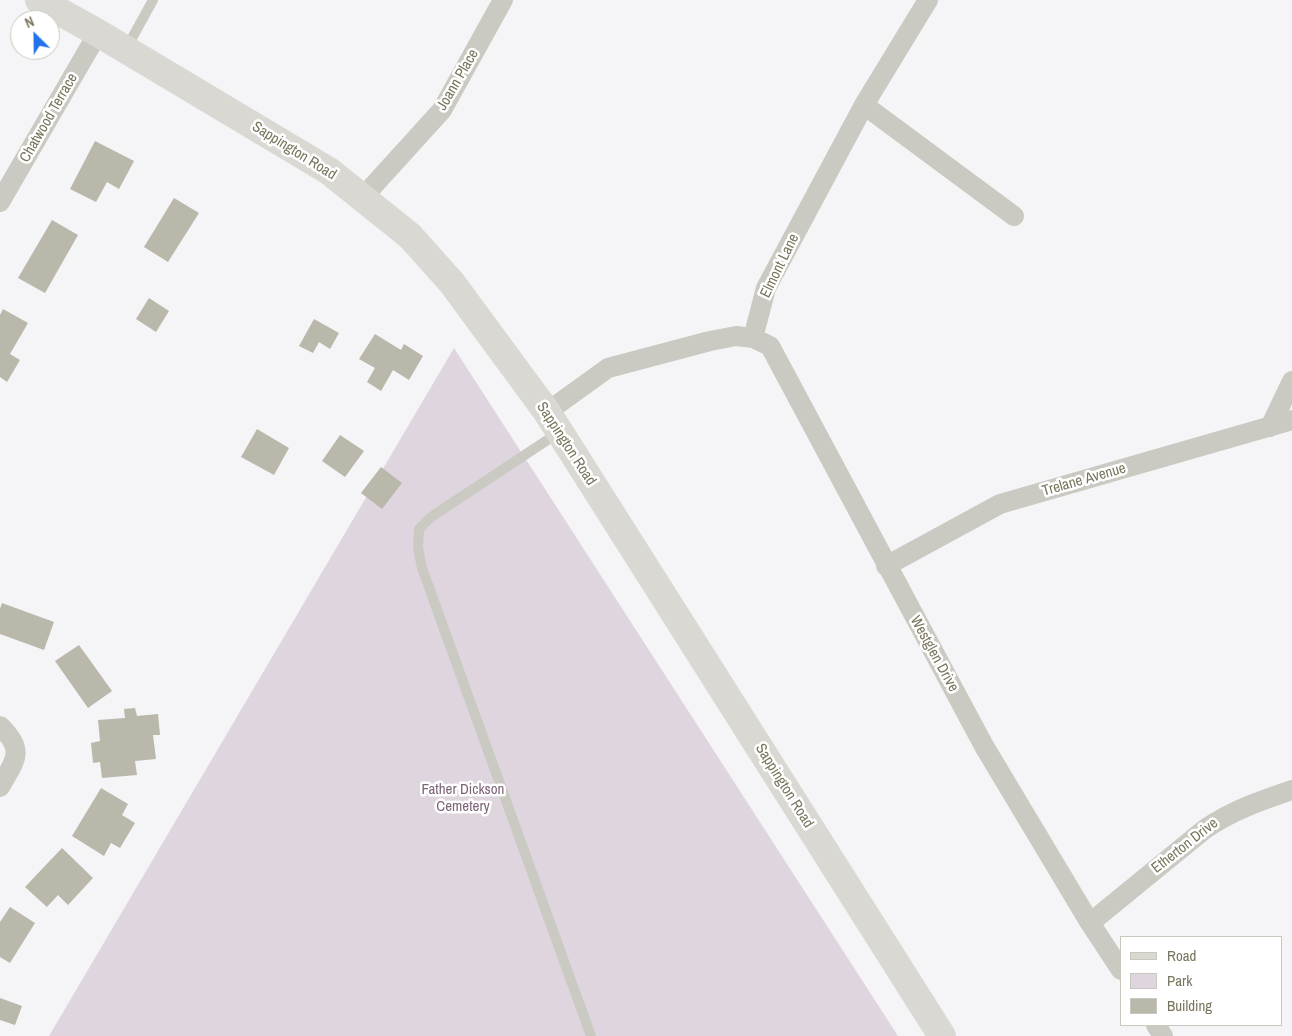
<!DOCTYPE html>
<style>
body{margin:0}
#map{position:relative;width:1292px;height:1036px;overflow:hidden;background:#f5f4f7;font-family:"Archivo Narrow",sans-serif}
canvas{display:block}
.legend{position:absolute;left:1120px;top:936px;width:162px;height:90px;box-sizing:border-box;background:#fff;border:1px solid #cac8be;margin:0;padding:6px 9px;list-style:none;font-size:15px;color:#7a755d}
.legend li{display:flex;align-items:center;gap:10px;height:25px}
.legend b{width:25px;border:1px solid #cac8be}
.north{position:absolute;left:10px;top:10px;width:50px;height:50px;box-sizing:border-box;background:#fff;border:1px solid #cac8be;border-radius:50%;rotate:337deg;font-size:14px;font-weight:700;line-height:20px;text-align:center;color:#7a755d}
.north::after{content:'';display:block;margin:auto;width:18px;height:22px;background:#2272ea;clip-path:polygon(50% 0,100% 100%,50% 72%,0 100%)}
</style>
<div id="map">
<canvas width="1292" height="1036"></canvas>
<ul class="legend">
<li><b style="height:6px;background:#d9d8d2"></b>Road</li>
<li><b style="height:14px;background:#dfd5de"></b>Park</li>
<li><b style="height:14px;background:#bab7ab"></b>Building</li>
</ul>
<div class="north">N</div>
</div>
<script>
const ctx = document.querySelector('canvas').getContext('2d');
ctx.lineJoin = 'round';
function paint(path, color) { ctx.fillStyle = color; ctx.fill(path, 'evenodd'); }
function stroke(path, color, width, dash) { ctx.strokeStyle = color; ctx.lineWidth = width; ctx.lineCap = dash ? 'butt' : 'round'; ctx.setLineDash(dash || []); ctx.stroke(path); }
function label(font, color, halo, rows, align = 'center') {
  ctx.font = font + ' "Archivo Narrow",sans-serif'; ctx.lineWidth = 5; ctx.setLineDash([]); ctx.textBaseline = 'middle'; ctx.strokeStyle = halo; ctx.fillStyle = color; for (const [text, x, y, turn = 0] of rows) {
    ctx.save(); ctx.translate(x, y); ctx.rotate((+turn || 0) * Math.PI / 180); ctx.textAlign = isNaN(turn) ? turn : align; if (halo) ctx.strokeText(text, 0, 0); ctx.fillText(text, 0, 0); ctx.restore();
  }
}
paint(new Path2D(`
 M454,348L898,1036H49Z`), '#dfd5de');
paint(new Path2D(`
 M95,141L134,161L119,189L107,182L96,202L70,189Z
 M174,198L199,213L168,262L144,247Z
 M52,220L78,235L45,293L18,278Z
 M149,298L169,311L156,332L136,319Z
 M3,309L28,323L10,354L20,360L7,382L0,377V315Z
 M314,319L339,333L330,349L319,342L313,353L299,346Z
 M375,334L401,350L404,344L423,356L409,380L393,370L381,391L367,382L375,368L359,359Z
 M257,429L289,448L274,475L241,457Z
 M340,435L364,451L345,477L322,461Z
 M381,467L402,483L382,509L361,493Z
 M2,603L54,622L44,650L0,634V609Z
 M79,645L112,691L88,708L55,661Z
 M135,708L137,716L158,714L160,735H153L156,759L135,761L137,775L102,778L100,762L93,763L91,743L100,741L98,720L125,718L124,709Z
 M101,788L128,804L122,815L135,823L120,848L111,843L104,856L72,836Z
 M62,848L93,878L68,905L58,895L47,907L25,887Z
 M10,907L35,923L10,963L0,957V922Z
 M0,998L22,1006L15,1025L0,1020Z`), '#bab7ab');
stroke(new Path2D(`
 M126,49L153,0
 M558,433L431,517L419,529L418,548L422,568L591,1036`), '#cac9c2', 10);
stroke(new Path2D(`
 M864,105L1014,216
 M363,197L442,110L503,0
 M0,202L98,33
 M753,338L770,346L984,746L1090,923L1121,970
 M547,412L608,368L710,341L736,336L753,338L766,288L864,105L928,0
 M1270,427L1292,381
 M886,566L1000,504L1292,420
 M0,726C26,751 15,760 0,787
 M1090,923L1205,829C1233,810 1260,801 1292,790
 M1156,1025L1163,1036`), '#cac9c2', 20);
stroke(new Path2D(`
 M39,0L98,33L329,171L410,236L452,283L547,412L942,1036`), '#d9d8d2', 28);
label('15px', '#7a755d', '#fff', [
 ["Joann Place",458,80,-60],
 ["Chatwood Terrace",49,118,-60],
 ["Sappington Road",294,151,32],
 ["Elmont Lane",780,266,-64],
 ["Sappington Road",566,444,57],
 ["Trelane Avenue",1084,480,-16],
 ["Westglen Drive",934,654,61],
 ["Sappington Road",784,786,58],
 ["Etherton Drive",1185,846,-38]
]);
label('15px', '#7d6479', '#fff', [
 ["Father Dickson",463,790],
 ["Cemetery",463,807]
]);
</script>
